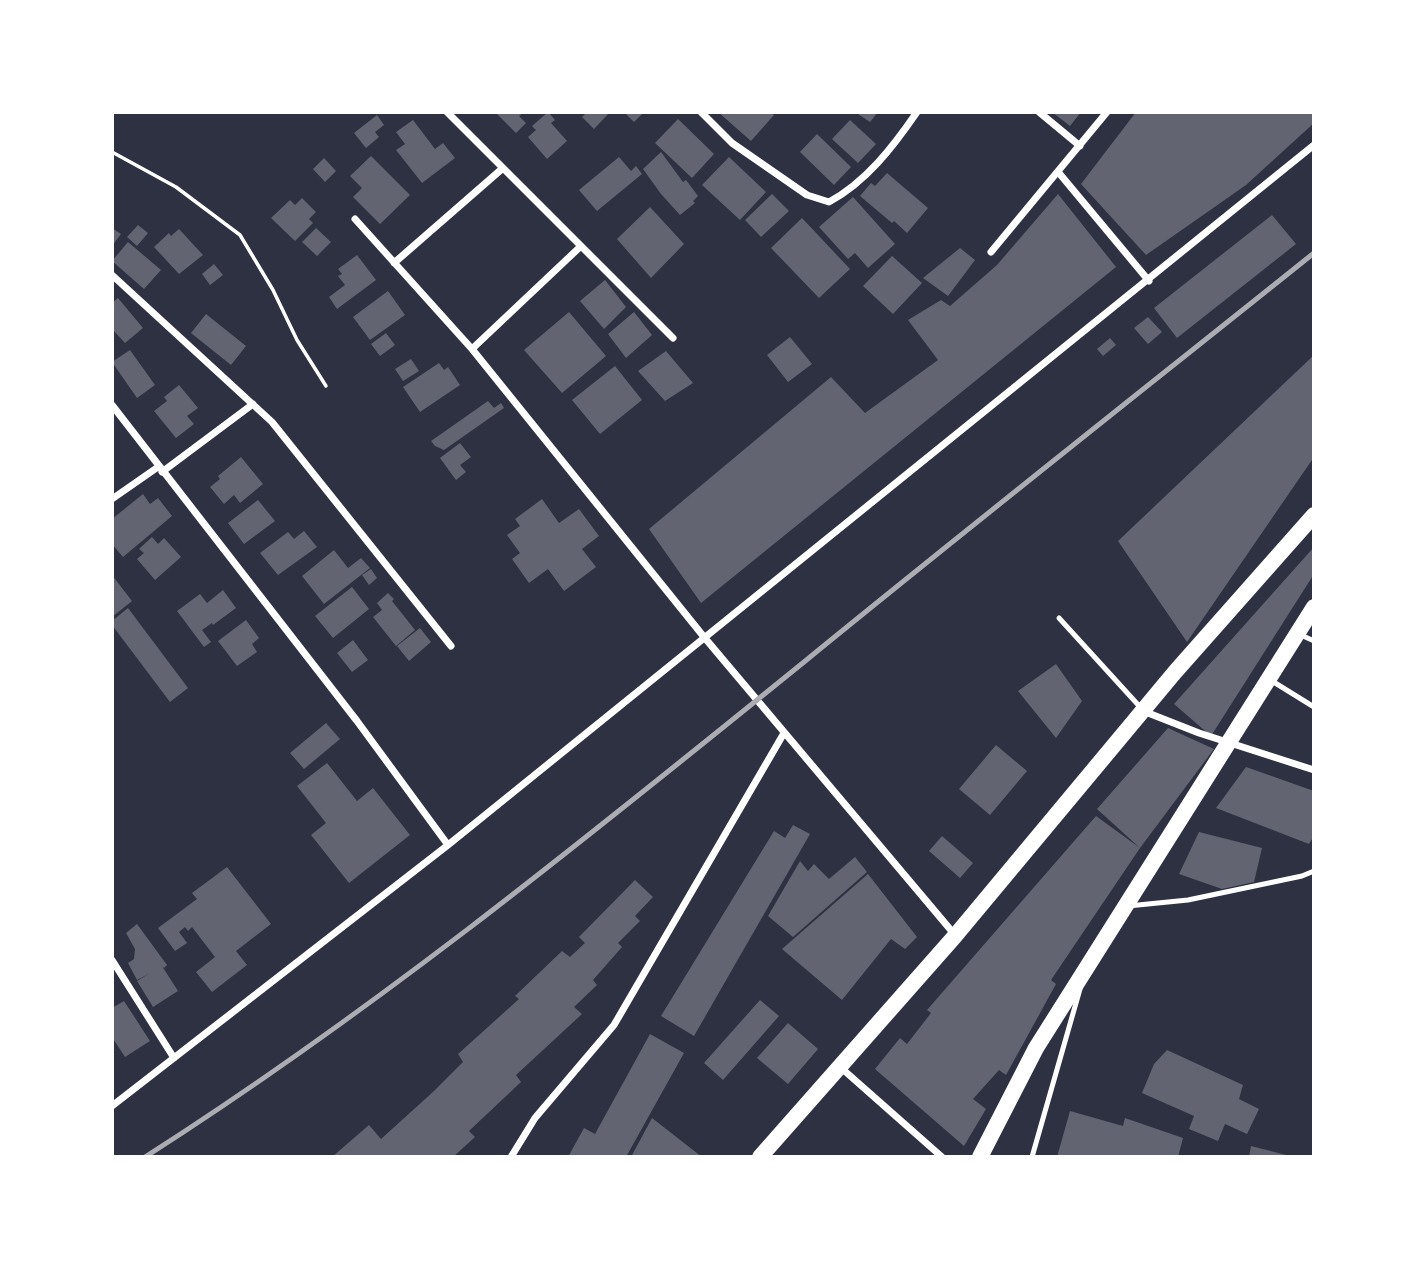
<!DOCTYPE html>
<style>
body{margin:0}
#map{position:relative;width:1426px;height:1269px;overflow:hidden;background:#2d3142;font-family:"Work Sans",sans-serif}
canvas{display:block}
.frame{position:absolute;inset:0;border:114px solid #fff;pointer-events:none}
</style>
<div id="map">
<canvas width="1426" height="1269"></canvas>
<div class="frame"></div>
</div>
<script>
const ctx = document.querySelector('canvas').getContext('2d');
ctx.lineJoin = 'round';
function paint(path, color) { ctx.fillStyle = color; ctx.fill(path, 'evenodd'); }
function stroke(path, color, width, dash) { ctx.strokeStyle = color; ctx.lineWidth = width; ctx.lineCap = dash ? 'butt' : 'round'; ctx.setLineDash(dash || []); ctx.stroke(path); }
paint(new Path2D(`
 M495,112H524L519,116L526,123L516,133Z
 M548,112L555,120L551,123L567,141L547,159L528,137L536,130L532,126Z
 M587,112H610L594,129L582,117Z
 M624,112H644L634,122Z
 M718,112H770L774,115L751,141Z
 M855,112H878L870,122Z
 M1052,112H1081L1070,126Z
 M1136,112H1314V123L1246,185L1146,255L1081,184Z
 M377,115L384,125L375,132L379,137L366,148L354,133Z
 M678,119L714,154L692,178L655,143Z
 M413,120L435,149L443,143L455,158L422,183L396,150L405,144L396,132Z
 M850,120L876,144L858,163L832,139Z
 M817,134L851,167L834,185L800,152Z
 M661,152L683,182L686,180L698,196L693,201L695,203L680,215L661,194L643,169Z
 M371,156L410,195L380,224L353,197L362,188L350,176Z
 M619,157L631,171L636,166L642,174L597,211L579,190Z
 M729,157L766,192L740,220L702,185Z
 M324,158L336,171L325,182L313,169Z
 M887,173L928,208L907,233L894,221L892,223L860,196L871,183L875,186Z
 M772,194L789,211L761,237L745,220Z
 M1058,194L1116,267L701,603L649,529L831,377L865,413L938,360L908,320L941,300L950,306L997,265Z
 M853,197L895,244L868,268L855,253L848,259L819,227Z
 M302,198L316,212L309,219L313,223L295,241L271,218L290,200L295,205Z
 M650,207L684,244L651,278L617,239Z
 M1272,215L1296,244L1177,338L1154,308Z
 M802,218L850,269L819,298L771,248Z
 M138,225L148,233L137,246L127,237Z
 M112,228L121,234L112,246Z
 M316,228L331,242L317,256L302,242Z
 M179,229L203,255L179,274L154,247L169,233L171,236Z
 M128,242L161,270L144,289L112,261Z
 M960,248L975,260L948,296L923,278Z
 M357,255L376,280L337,309L329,297L345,285L338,276L342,274L338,269Z
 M892,256L922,283L893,314L863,286Z
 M214,264L223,275L210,285L202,274Z
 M605,280L626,307L604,329L580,301Z
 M388,291L405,315L370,340L353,317Z
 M118,298L143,328L125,343L112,329V303Z
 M569,312L606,356L562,393L524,350Z
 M634,312L652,335L626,358L608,334Z
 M206,314L246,346L231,365L191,333Z
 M1148,317L1162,332L1148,344L1134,328Z
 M386,333L395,345L380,356L371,344Z
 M790,337L812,364L788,382L767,355Z
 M1110,338L1116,345L1103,356L1097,349Z
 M130,350L155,385L137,398L112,362Z
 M666,351L693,383L665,401L638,371Z
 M1314,355V457L1187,642L1118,541Z
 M411,359L419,371L403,381L395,369Z
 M439,363L444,370L448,367L460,385L420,412L403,387Z
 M615,366L642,400L600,434L572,400Z
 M179,385L198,408L187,416L194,424L176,438L154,411L167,401L164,397Z
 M488,401L494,408L501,403L504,408L444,450L435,446L431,441Z
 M460,443L471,457L460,465L466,472L456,480L440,458Z
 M241,457L263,484L240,503L234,495L224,504L210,487L220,479L218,476Z
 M143,494L150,504L158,498L172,516L123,557L112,544V519Z
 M542,499L559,523L579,509L599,536L582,549L596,567L564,591L548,569L529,583L512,559L520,553L507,535L520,526L515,519Z
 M258,500L275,521L244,544L228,523Z
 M304,531L317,547L278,575L260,553L288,532L294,539Z
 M152,537L158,544L164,538L181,557L155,580L137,559L144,553L139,549Z
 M1314,547V574L1211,736L1174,704Z
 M334,550L348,568L361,558L370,568L324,604L302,576Z
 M371,569L377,578L369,585L362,575Z
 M112,575L132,601L112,617Z
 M352,587L369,609L333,638L315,616Z
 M223,590L236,608L213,625L212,623L202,630L211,642L204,647L177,611L200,594L207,603Z
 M388,593L394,599L392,601L415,630L396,646L373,617L382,610L377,603Z
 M128,608L188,688L170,702L112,625V621Z
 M246,620L259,638L252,644L257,652L237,666L218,641Z
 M420,628L431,642L409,661L397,646Z
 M353,640L368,660L352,672L337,653Z
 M1056,664L1082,701L1056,738L1018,691Z
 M326,723L340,739L304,769L290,753Z
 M1168,728L1214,749L1140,848L1097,809Z
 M996,745L1027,771L990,815L959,789Z
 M327,763L357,801L373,788L410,835L349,883L311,835L326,823L297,786Z
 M1246,767L1314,791V836L1309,844L1216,808Z
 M1096,816L1140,848L1051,980L1056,984L1006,1075L999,1070L973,1099L986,1109L964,1146L875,1069L900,1038L907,1044L931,1013L927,1010Z
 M793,825L810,834L694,1036L661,1016L774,831L785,838Z
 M1199,832L1262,848L1254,882L1222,889L1179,874Z
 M942,836L973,863L960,878L929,851Z
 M855,857L867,872L793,937L768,916L800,861L808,871L814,864L829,879Z
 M227,867L271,924L236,951L247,965L212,992L196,972L215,957L192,927L188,931L185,927L179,932L187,943L175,951L158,928L197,899L192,893Z
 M868,874L917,937L905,949L891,939L842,1000L782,949Z
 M635,880L653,897L635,916L640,921L618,943L622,947L593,980L597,985L574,1007L582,1014L516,1075L521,1082L469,1131L475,1137L453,1157H332L369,1125L381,1139L434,1091L463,1062L458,1054L519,999L515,996L562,951L570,957L585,943L579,937Z
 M137,924L167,965L164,968L162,966L178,991L153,1007L137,981L150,973L137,980L128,963L134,959L135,949L126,933Z
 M760,1000L779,1016L723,1080L704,1063Z
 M124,1001L150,1041L125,1057L112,1037V1008Z
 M788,1023L818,1049L788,1084L757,1058Z
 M650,1034L684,1053L626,1157H568L584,1128L595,1134Z
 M1167,1050L1243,1085L1239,1099L1259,1109L1247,1134L1225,1124L1218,1141L1189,1129L1194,1116L1142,1093L1154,1064Z
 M1070,1111L1123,1126L1125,1118L1183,1138L1178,1157H1057Z
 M652,1118L702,1157H631Z
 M1251,1146L1290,1156V1157H1249Z`), '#626471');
stroke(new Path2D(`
 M112,152L176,187L240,235L273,290L297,340L326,386`), '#fff', 3.5);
stroke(new Path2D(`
 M1059,618L1141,708
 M1301,635L1314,641
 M1272,681L1314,707
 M1128,906L1188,900L1302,876L1314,871
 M1032,1157L1080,989`), '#fff', 5);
stroke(new Path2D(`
 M447,112L673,338
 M701,112L732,143L807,195L829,202C866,182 893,147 917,112
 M1039,112L1080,146
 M1059,173L1149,281
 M355,219L472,349L704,637L955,935
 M991,252L1107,112
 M394,263L503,168
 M112,275L272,422L451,646
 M472,349L581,246
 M112,405L357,721L448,845
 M162,472L253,404
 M112,499L158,467
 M1143,711L1199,733L1314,770
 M112,960L174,1058
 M839,1066L942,1157
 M112,1106L448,845L1314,145
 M511,1157L535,1118L614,1025L784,733`), '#fff', 7);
stroke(new Path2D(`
 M760,1157L955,936L1175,672L1314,515
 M980,1157L1036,1048L1314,607`), '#fff', 16);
stroke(new Path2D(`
 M145,1157C377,1009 590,835 804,662C973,524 1144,389 1314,253`), '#abadb3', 5);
</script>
